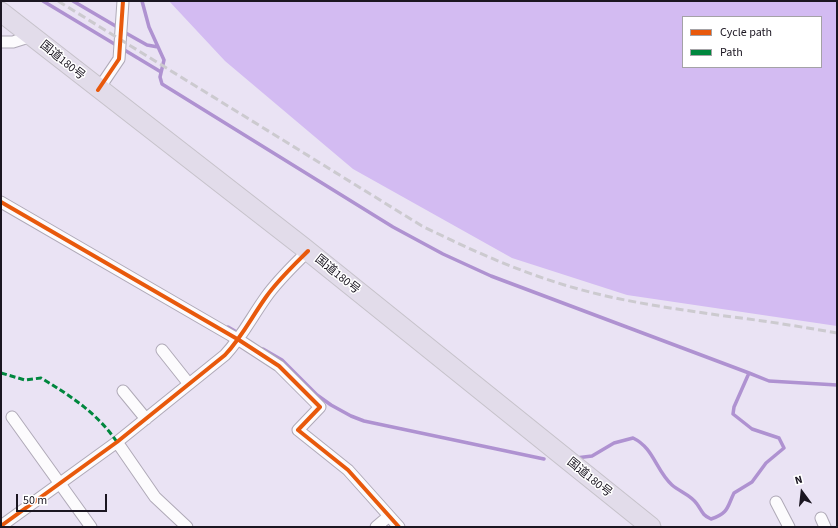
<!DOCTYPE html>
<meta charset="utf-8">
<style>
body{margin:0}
#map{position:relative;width:838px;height:528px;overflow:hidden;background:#eae3f4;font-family:"Source Sans 3",sans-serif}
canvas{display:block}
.frame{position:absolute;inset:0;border:2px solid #1b1621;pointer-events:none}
.legend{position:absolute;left:682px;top:16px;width:140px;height:52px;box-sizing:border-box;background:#fff;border:1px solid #a4a2a6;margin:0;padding:5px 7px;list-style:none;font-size:12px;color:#1b1621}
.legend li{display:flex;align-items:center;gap:8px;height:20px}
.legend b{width:20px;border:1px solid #a4a2a6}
.north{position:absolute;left:782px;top:472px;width:40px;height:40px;-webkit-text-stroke:3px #fff;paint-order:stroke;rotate:345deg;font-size:11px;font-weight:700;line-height:16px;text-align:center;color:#1b1621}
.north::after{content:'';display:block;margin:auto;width:14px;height:18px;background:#1b1621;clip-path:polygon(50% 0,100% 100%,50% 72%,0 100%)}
.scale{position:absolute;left:16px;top:494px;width:91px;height:18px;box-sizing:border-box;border:2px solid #1b1621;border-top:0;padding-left:5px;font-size:12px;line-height:14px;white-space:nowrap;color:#1b1621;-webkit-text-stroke:3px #fff;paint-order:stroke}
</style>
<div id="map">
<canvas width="838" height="528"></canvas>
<div class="frame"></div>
<ul class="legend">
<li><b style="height:5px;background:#e8590c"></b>Cycle path</li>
<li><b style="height:5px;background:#00873e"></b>Path</li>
</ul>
<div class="north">N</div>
<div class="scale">50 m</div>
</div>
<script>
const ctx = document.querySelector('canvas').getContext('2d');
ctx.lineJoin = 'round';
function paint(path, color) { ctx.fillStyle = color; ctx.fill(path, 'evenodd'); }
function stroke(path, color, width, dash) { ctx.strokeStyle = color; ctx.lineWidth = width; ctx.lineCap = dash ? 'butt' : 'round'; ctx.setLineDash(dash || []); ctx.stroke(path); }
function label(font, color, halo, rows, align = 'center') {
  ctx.font = font + ' "Source Sans 3","Noto Sans JP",sans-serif'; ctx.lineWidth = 3; ctx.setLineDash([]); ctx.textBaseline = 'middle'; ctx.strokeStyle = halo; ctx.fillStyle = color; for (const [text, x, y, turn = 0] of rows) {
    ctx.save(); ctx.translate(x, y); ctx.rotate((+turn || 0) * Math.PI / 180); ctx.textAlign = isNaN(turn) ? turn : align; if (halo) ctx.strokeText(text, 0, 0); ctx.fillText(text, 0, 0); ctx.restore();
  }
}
paint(new Path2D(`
 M169,1H837V326L627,295L512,258L353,169L225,61ZM683,17H821V67H683Z`), '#d3bbf2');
stroke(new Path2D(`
 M43,1L161,72
 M73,1L119,28
 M142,1L149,27L164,60L160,77L162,84L393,227L443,254L491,276L749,373L769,381L837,385
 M124,32L147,45L158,47
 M228,327L240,334
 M263,349L282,360L317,395L331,405L351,416L364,421L544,459
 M576,458L592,456L614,443L633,438C654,448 656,471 672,485C680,492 691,495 697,504C702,511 702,515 711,519C729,513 727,507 734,493L752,482L766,463L784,448L779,438L752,429L733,414L734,407L749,373`), '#af92d1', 3.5);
const street = new Path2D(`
 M1,42H13L32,36
 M98,90L119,59L123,1
 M1,202L239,340L279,366L320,407L298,430L348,470L399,527
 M162,350L189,384
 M123,391L146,419
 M12,417L91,527
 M117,442L155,497L187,527
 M776,502L789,527
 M821,518L825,527
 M1,526L117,442L225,355C242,337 251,318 266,297C278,280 293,266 308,251
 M376,527L389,516`);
const highway = new Path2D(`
 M1,12L303,247L651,527`);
stroke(street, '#afa9b7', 13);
stroke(highway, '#c6c2ca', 21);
stroke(street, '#fcfbfd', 11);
stroke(highway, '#e2dcea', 19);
stroke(new Path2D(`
 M58,1L422,226C469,249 517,271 568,286C621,302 677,309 732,317C767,321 802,327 837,333`), '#cccacf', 3, [8, 4]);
stroke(new Path2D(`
 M1,373L25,380L41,378C71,396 97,413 117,442`), '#00873e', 3, [6, 3]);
stroke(new Path2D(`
 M98,90L119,59L123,1
 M1,202L239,340L279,366L320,407L298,430L348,470L399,527
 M1,526L117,442L225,355C242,337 251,318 266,297C278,280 293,266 308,251`), '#e8590c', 4);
label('12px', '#1b1621', '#fff', [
 ["国道180号",62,61,39],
 ["国道180号",337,275,39],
 ["国道180号",589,478,39]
]);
</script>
